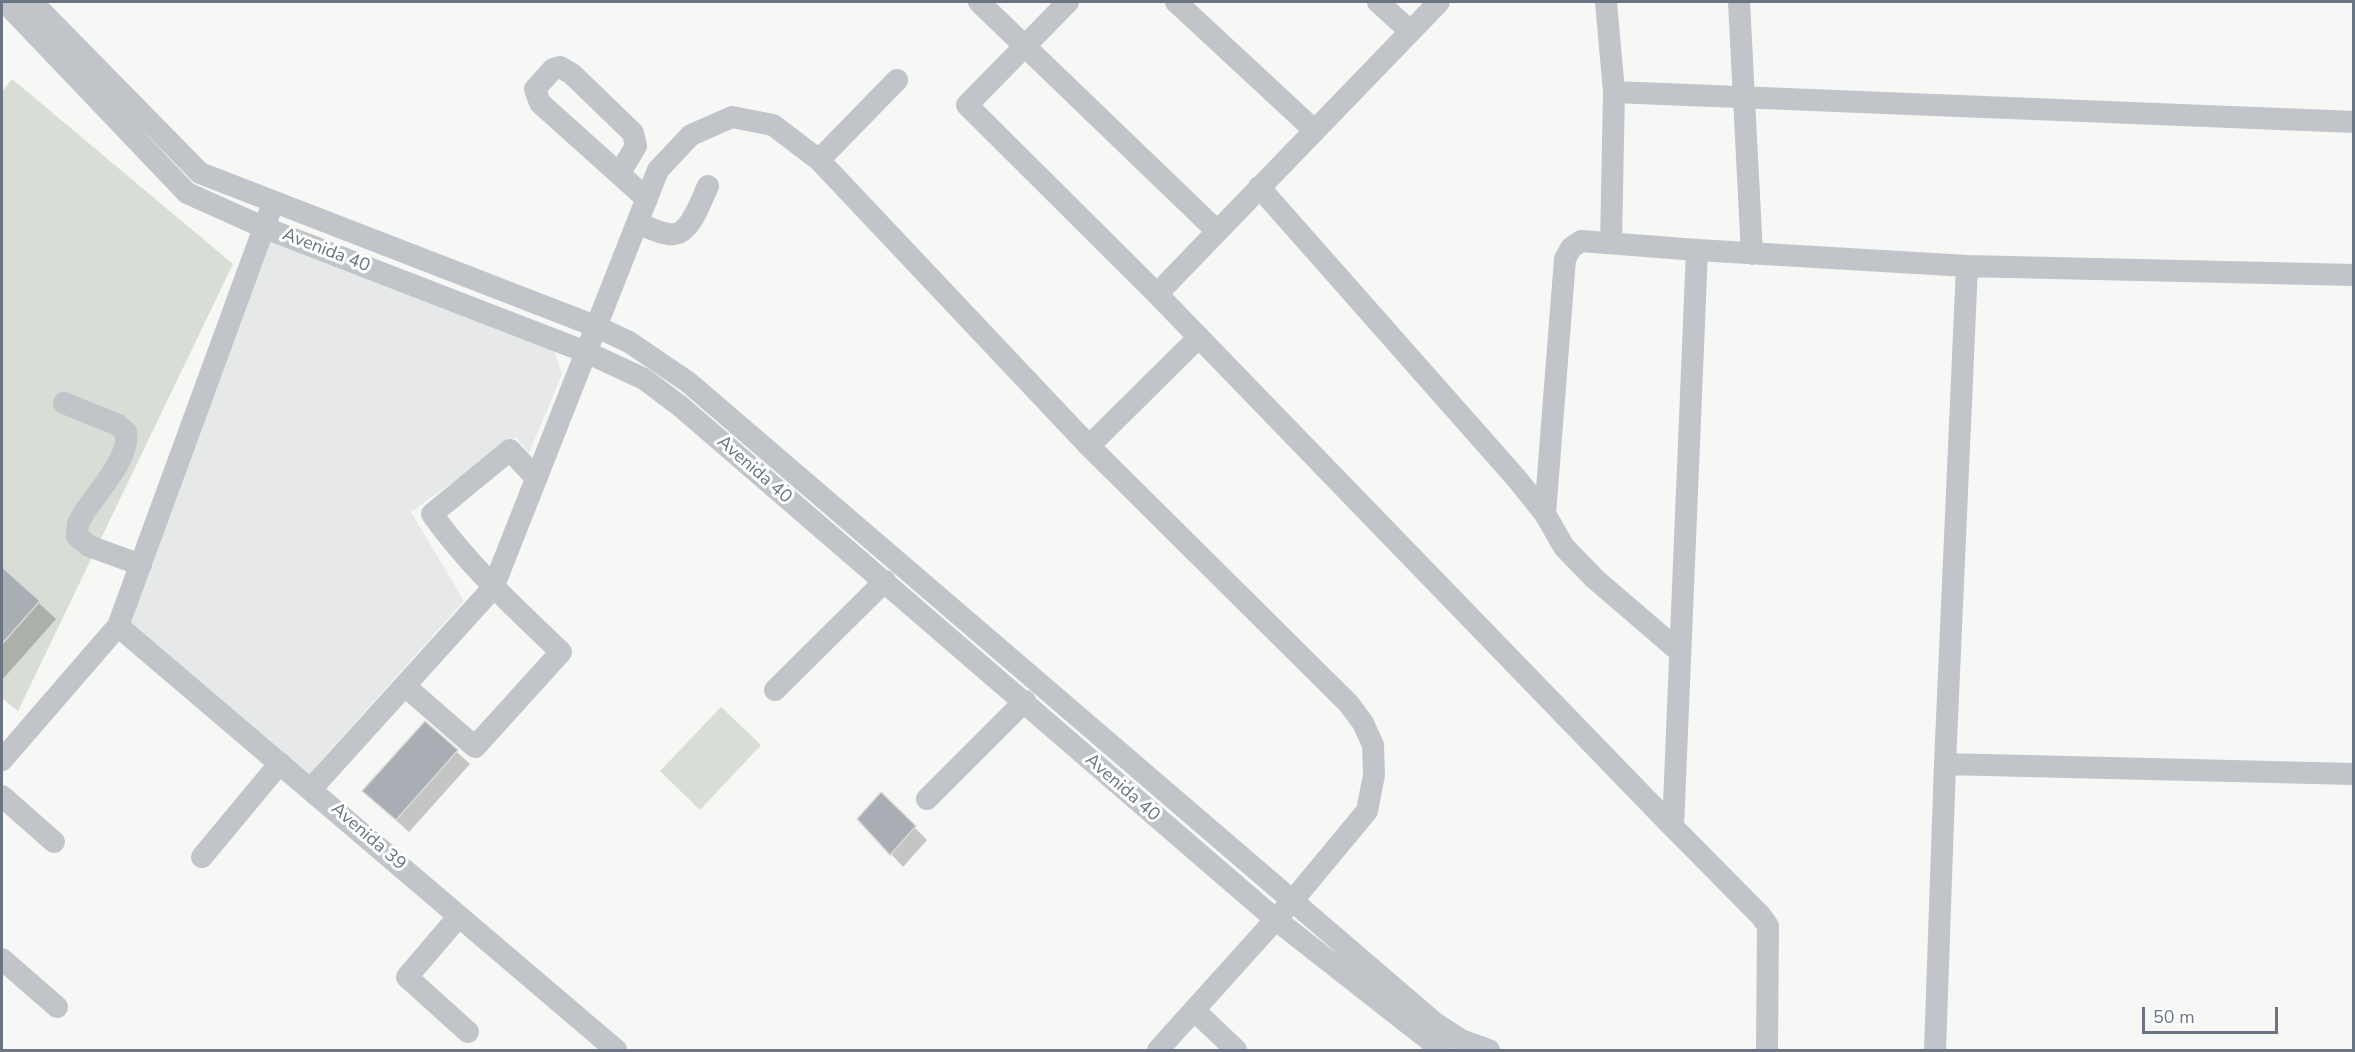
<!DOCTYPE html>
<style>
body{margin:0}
#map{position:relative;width:2355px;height:1052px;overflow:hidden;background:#f7f7f5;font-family:"Nunito Sans",sans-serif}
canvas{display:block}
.frame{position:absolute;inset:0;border:3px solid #6a7482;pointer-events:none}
.scale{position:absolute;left:2142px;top:1007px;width:136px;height:27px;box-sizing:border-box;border:3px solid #6a7482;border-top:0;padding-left:8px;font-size:18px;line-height:21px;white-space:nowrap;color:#6a7482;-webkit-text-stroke:4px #fff;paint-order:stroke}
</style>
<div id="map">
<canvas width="2355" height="1052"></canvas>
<div class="frame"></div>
<div class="scale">50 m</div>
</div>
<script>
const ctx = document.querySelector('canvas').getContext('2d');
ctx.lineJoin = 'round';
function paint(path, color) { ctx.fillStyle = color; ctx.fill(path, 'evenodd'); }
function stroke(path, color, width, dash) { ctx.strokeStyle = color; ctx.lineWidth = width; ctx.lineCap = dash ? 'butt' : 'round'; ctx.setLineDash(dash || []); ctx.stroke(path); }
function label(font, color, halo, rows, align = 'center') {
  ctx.font = font + ' "Nunito Sans",sans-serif'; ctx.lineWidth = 6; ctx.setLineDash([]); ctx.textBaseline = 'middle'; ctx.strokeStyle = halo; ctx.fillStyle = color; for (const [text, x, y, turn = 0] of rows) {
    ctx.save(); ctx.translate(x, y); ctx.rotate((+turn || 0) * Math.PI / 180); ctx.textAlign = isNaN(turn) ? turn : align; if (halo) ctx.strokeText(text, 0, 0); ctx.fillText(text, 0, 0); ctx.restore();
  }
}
paint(new Path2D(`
 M265,228L553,348L562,374L529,453L516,437L411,512L464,601L318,764L304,788L118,626Z`), '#e7e9e8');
paint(new Path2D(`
 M12,79L233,264L18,711L2,698V92Z
 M721,707L761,745L700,810L660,771Z`), '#d8ddd6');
paint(new Path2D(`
 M2,569L56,619L2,680Z
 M425,723L470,764L409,832L377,803Z
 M881,794L927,840L903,867L859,819Z`), '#0003');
const building = new Path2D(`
 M2,567L40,601L2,644Z
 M425,721L458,750L396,820L362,791Z
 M881,792L916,826L890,855L857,819Z`);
paint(building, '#a9aeb4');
stroke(building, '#d8d9d7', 1.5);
stroke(new Path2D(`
 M5,2L187,193L265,228L586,352L644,379L680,406L1275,919L1442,1050
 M32,2L200,173L595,326L629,342L688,382L1435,1023L1461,1040L1489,1050
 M979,2L1217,231
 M1068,2L967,105L1157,294L1673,827
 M1176,2L1314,130
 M1378,2L1410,31
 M1606,2L1614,92L1611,243
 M1739,2L1752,254
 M1614,92L2354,122
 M819,160L897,80
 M619,174L636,146L633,133L572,74L560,67L553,69L535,89L540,103L647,199
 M1259,187L1517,479L1545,514L1564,547L1595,579L1680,652
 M637,223C647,227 665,236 675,234C692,231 701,200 708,186
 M1697,250L1673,827L1761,916L1768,926L1767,1050
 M2354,275L1967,266L1945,764L2354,774
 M1157,294L1439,2
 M64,403L118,425L126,432C131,456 97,493 83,514L78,524L77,536L89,546L141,565
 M1089,446L1199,337
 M1545,514L1565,259L1571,248L1581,241L1697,250L1967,266
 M118,626L616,1050
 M405,686L475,747L561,652C515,608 469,566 432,514L510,450L536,478
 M775,690L885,581
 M2,760L118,626L269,214
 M311,789L493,588L658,170L691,135L732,117L773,125L819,160L1089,446L1349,704L1363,723L1373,745L1374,775L1367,811L1294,899L1158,1050
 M2,796L54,842
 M927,799L1025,701
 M202,857L280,763
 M459,916L407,977L468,1032
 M2,959L57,1007
 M1194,1010L1236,1050
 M1935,1050L1945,764`), '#c1c4c8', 22);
label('18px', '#6a7482', '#fff', [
 ["Avenida 40",326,251,21],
 ["Avenida 40",754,470,41],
 ["Avenida 40",1122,788,41],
 ["Avenida 39",368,837,41]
]);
</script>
